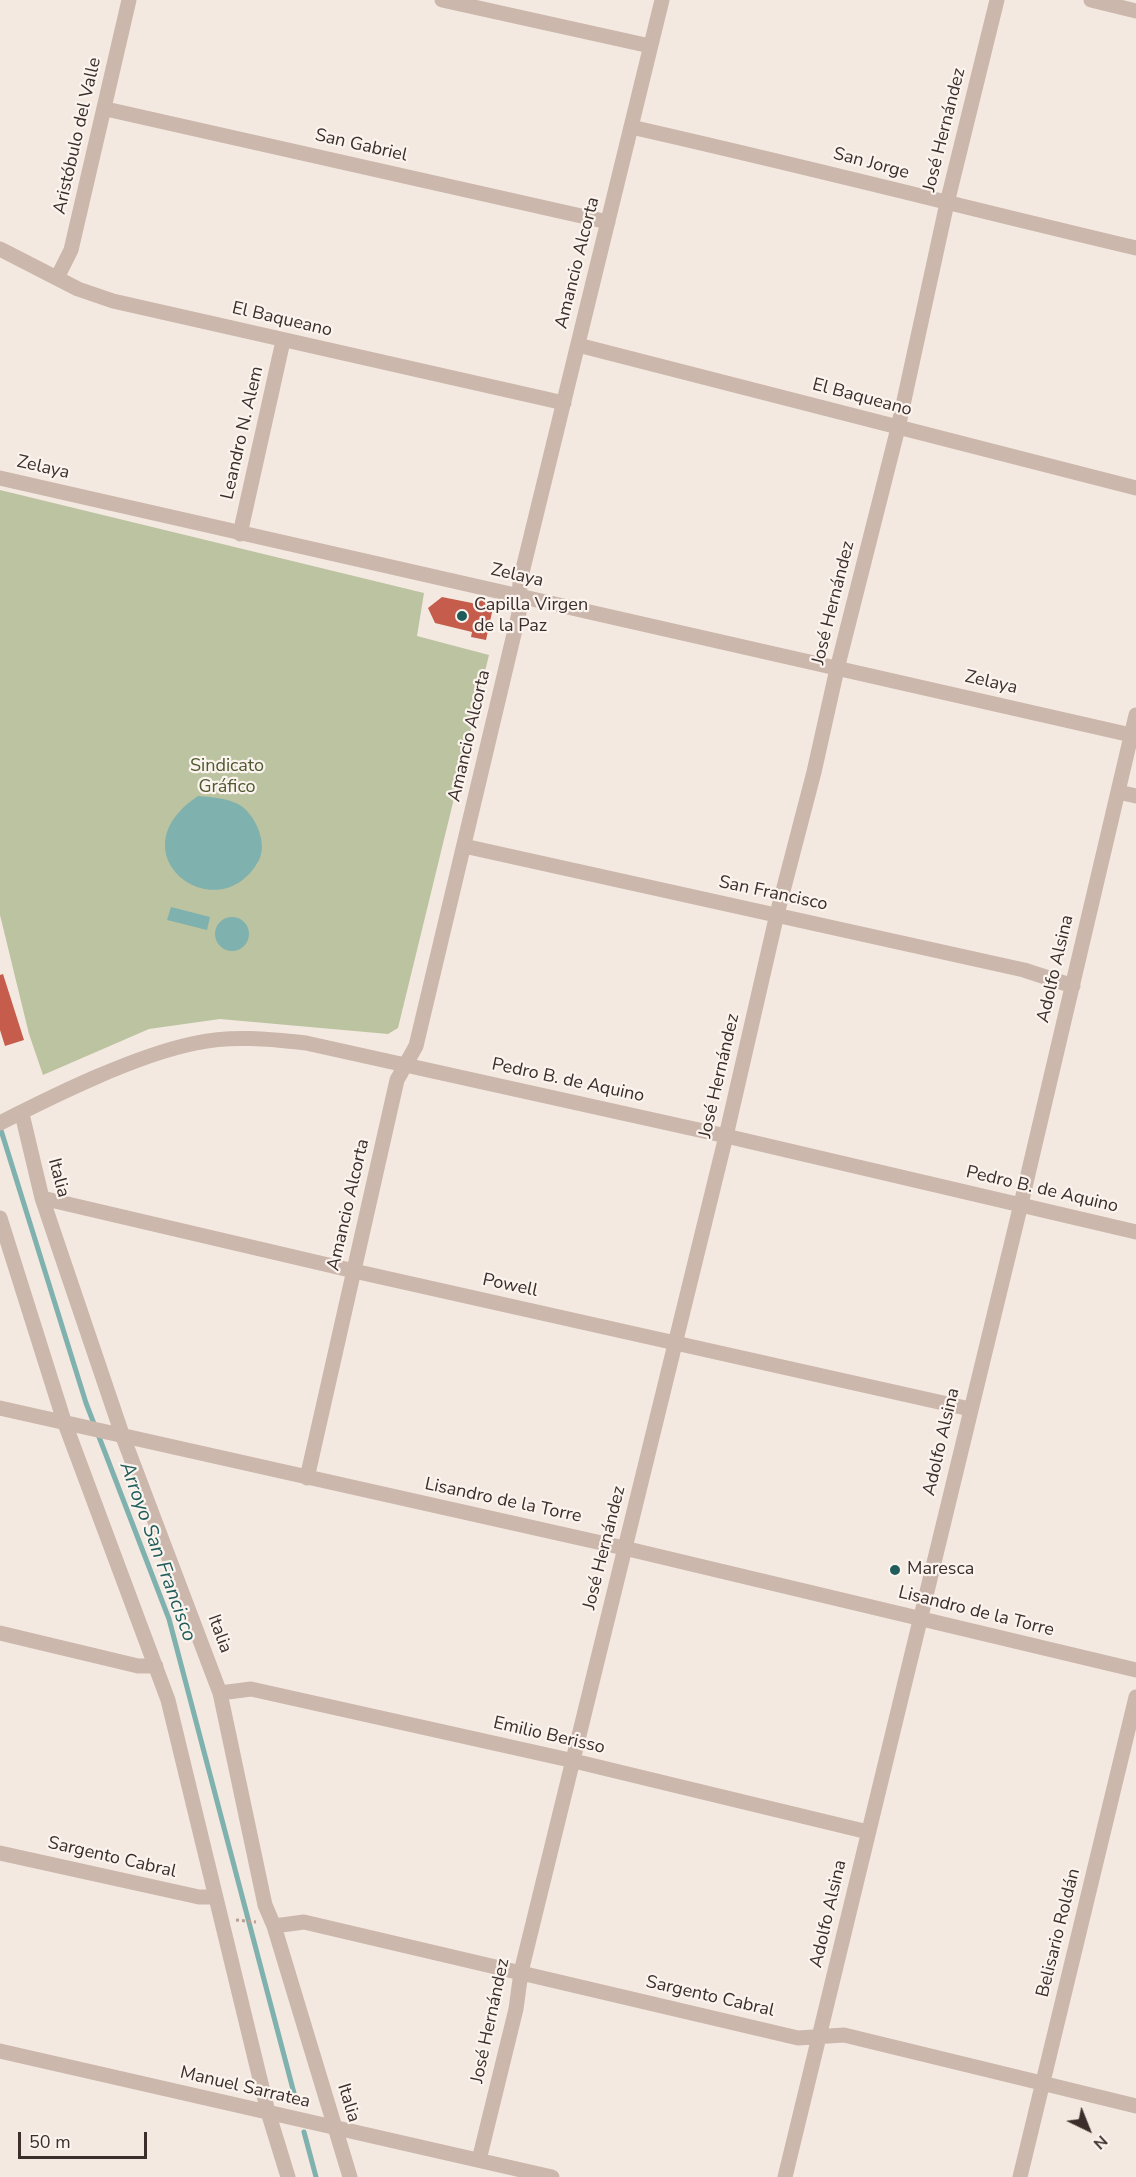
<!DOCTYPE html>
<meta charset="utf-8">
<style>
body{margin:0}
#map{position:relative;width:1136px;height:2177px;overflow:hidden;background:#f4e9e1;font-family:"Nunito Sans",sans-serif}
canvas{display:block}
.north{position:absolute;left:1058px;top:2099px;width:60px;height:60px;-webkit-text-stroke:4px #fbf3ee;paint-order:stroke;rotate:137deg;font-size:16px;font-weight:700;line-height:24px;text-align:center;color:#3b2e2b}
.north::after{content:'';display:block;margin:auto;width:21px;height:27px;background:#3b2e2b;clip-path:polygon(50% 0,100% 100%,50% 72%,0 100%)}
.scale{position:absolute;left:18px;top:2132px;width:129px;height:27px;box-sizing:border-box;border:3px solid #3b2e2b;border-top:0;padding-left:8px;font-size:18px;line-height:21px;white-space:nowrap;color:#3b2e2b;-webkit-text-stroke:4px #fbf3ee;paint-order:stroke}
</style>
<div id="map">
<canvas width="1136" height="2177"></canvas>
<div class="north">N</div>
<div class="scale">50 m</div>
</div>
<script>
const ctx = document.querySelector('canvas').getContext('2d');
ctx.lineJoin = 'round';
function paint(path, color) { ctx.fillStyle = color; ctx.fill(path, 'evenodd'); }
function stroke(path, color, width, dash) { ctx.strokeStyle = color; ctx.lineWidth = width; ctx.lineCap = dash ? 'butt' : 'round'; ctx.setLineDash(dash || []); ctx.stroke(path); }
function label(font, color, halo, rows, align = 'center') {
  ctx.font = font + ' "Nunito Sans",sans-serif'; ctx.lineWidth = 4.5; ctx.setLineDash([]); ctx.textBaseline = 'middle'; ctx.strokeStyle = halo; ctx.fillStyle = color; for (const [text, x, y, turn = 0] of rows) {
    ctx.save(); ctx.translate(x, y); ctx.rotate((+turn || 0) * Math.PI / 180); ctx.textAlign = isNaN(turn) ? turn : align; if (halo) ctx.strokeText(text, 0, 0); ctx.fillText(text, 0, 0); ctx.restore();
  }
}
paint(new Path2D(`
 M0,490L424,593L417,636L489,655L398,1028L388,1034L220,1019L149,1029L43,1075L29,1034L0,915Z`), '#bcc3a0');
paint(new Path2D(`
 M198,796C212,797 225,798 238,804C255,813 268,843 259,860C219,934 111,854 198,796Z
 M171,907L210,917L207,930L167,920Z
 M215 934a17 17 0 1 1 34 0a17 17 0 1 1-34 0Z`), '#7fb1ae');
stroke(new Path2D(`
 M0,1127L86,1403L169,1619L295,2097
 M304,2132L316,2177`), '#7fb1ae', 5);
paint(new Path2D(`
 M442,597L477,604L478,598L494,603L486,640L471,637L472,632L435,623L428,608Z
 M3,974L24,1040L5,1046L0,1030V975Z`), '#c65c4c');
stroke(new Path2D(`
 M236,1920L256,1922`), '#b8a196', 3, [3, 3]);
stroke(new Path2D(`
 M442,0L650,46
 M1091,0L1136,11
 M106,109L608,222
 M631,127C800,165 967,208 1136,248
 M0,249L78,289L113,301L564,403
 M57,278L71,250L129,0
 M578,345L1136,488
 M0,478L1131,735
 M240,534L283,341
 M1118,792L1136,796
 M464,846L1024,970L1073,986
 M22,1114L42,1198L123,1437L220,1693L265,1905L274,1926L350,2177
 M0,1123C55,1095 136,1055 196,1043C231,1035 270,1039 306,1043L726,1136L1136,1232
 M42,1198L354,1271L970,1409
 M0,1218L64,1421L168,1700L268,2112L288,2177
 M0,1408L624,1548L1136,1670
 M307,1478L397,1080L416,1046L519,613L520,581L662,0
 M0,1633L138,1666H156
 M220,1693L251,1689L574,1761L868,1832
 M0,1853L199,1897H216
 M274,1926L304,1922L798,2038L844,2035L1136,2106
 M0,2051L552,2177
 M479,2160L516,2009L521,1972L726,1136L777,914L814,772L837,669L898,428L947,203L997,0
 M785,2177L1021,1204L1136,715
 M1020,2177L1136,1697`), '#ccb7ac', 15);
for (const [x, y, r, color] of [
 [462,616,6,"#205d5a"],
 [895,1570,6,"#205d5a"]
]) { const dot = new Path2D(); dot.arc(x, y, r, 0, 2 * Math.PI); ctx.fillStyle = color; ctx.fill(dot); stroke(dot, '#fbf3ee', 2); }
label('18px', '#3b2e2b', '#fbf3ee', [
 ["José Hernández",945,130,-76],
 ["Aristóbulo del Valle",78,136,-77],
 ["San Gabriel",361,146,13],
 ["San Jorge",871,164,15],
 ["Amancio Alcorta",578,263,-76],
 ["El Baqueano",282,320,13],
 ["El Baqueano",862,398,15],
 ["Leandro N. Alem",243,433,-77],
 ["Zelaya",43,468,13],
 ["Zelaya",517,576,13],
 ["José Hernández",834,603,-76],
 ["Zelaya",991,683,13],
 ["Amancio Alcorta",470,736,-77],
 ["San Francisco",773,894,12],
 ["Adolfo Alsina",1056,969,-77],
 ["José Hernández",720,1076,-77],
 ["Pedro B. de Aquino",568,1081,12],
 ["Italia",58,1178,75],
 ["Pedro B. de Aquino",1042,1190,13],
 ["Amancio Alcorta",349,1205,-77],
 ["Powell",510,1286,12],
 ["Adolfo Alsina",942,1442,-77],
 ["Lisandro de la Torre",503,1501,12],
 ["José Hernández",605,1548,-76],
 ["Lisandro de la Torre",976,1612,14],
 ["Italia",219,1634,70],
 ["Emilio Berisso",549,1736,13],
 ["Sargento Cabral",112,1858,13],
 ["Adolfo Alsina",829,1914,-77],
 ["Belisario Roldán",1059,1933,-76],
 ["Sargento Cabral",710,1997,13],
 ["José Hernández",491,2021,-78],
 ["Manuel Sarratea",245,2088,13],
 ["Italia",348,2103,73]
]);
label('18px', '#3b2e2b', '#fbf3ee', [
 ["Capilla Virgen",474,606],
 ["de la Paz",474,627],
 ["Maresca",907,1570]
], 'left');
label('18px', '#4e592e', '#fbf3ee', [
 ["Sindicato",227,767],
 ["Gráfico",227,788]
]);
label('italic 20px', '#205d5a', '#fbf3ee', [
 ["Arroyo San Francisco",157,1552,70]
]);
</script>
